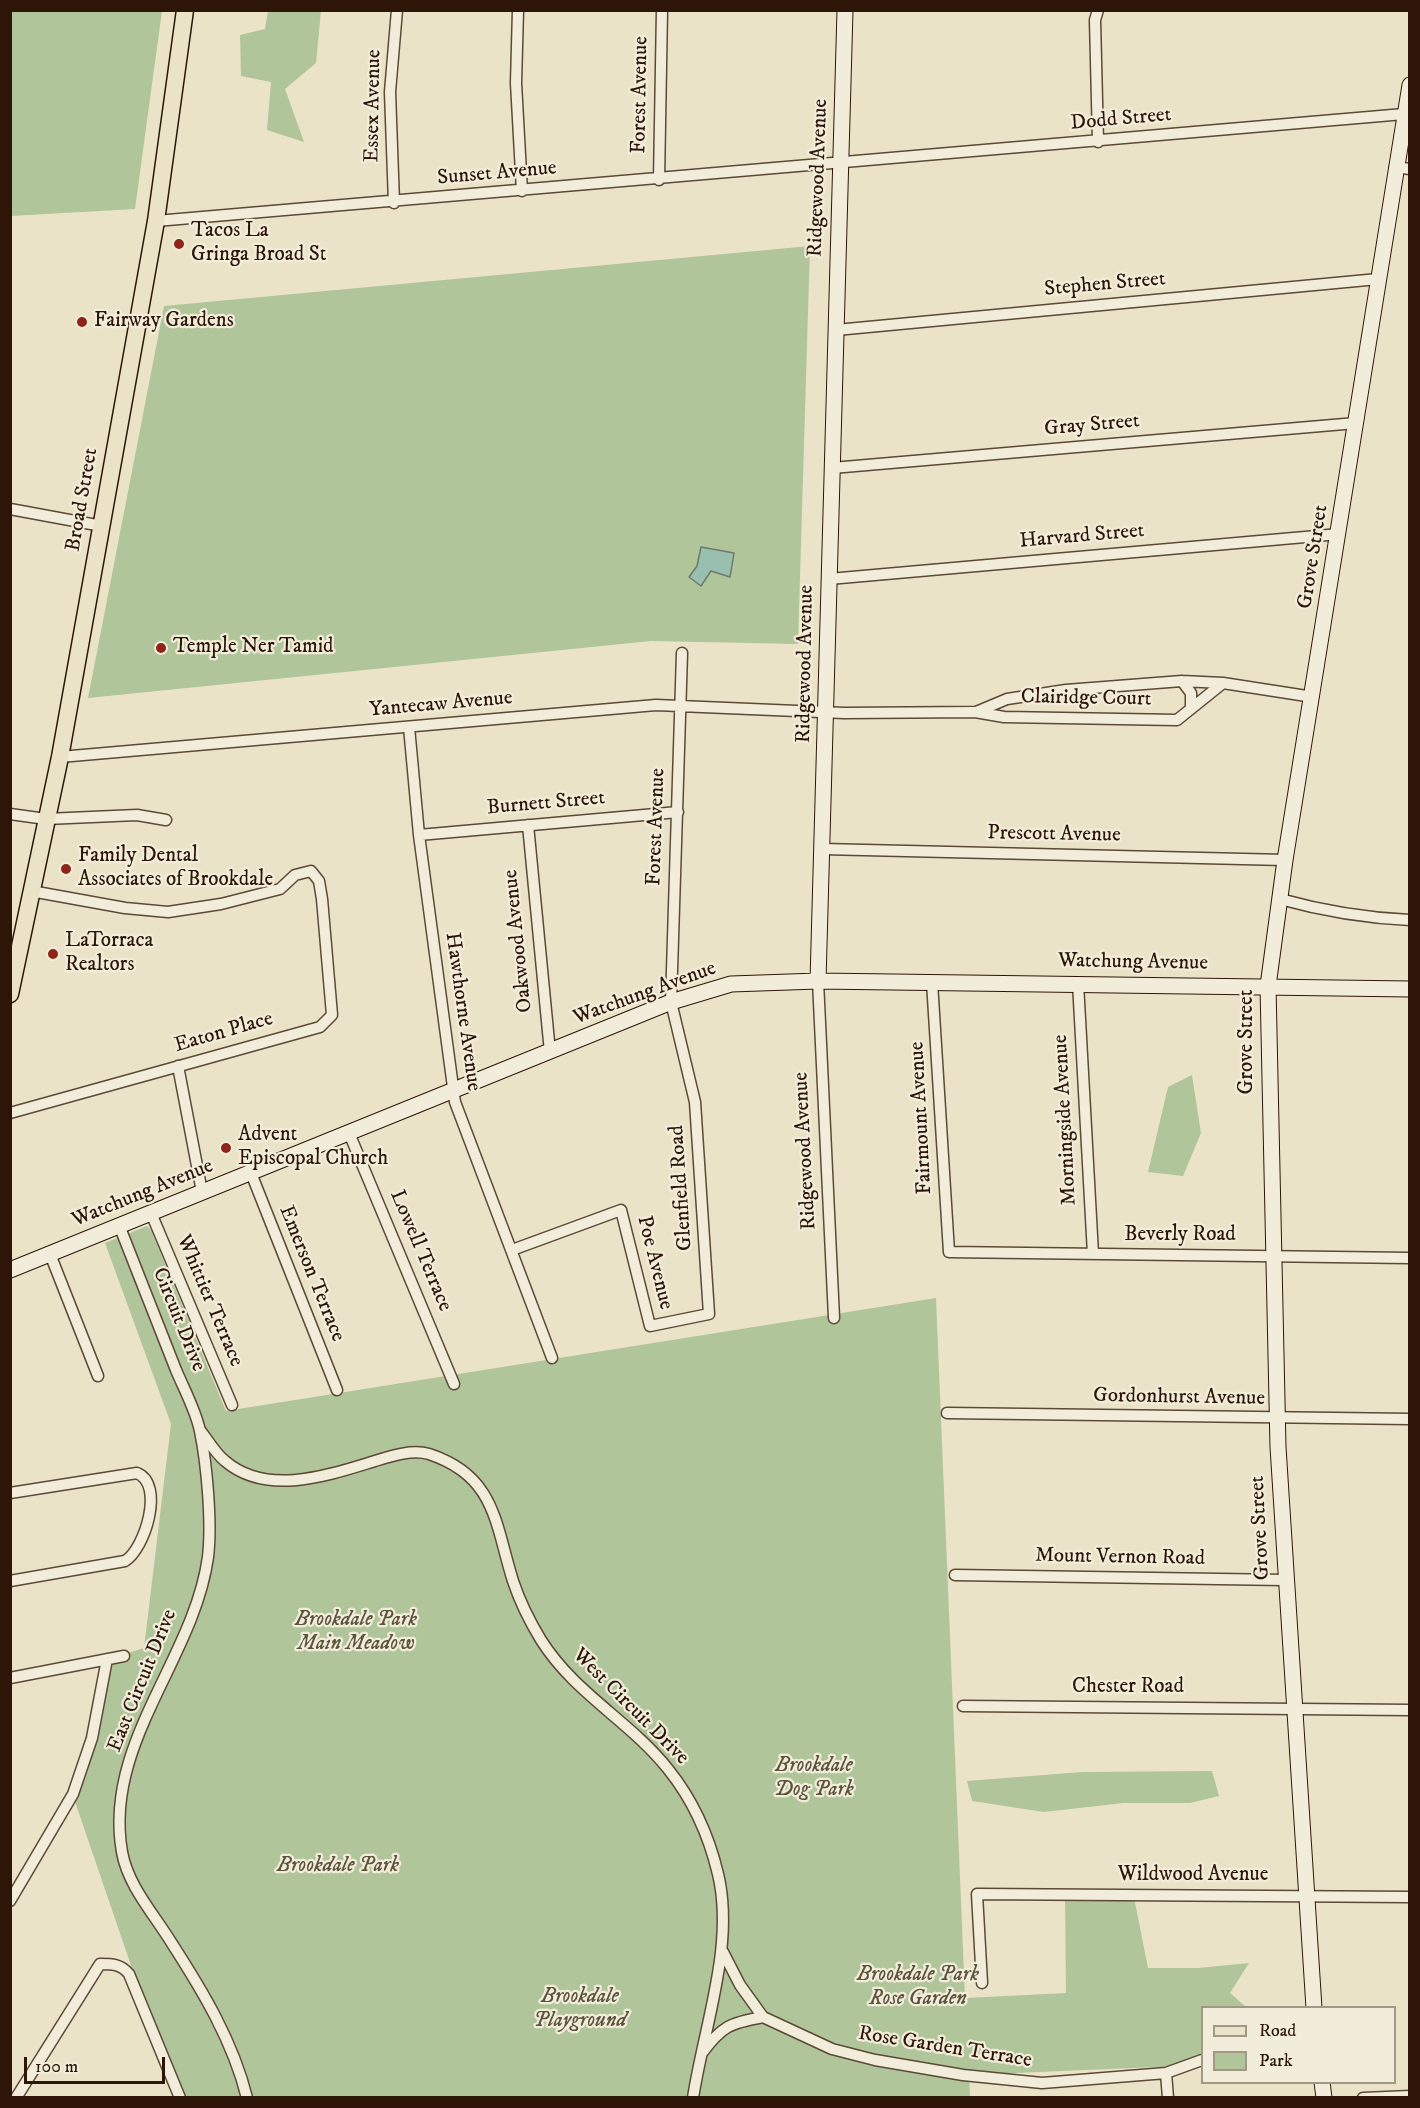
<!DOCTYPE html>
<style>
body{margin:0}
#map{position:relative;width:1420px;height:2108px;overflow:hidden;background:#ebe3c7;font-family:"IM FELL DW Pica",serif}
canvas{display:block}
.frame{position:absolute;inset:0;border:12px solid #2d1607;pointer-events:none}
.legend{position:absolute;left:1201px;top:2006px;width:195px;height:78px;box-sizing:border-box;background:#f2eddb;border:2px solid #a39786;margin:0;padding:8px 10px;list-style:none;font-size:18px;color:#2d1607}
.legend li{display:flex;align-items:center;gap:12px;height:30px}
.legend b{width:30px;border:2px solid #a39786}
.scale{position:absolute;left:24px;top:2057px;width:141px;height:27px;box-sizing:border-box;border:3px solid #2d1607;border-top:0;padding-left:8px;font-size:18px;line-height:21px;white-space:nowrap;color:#2d1607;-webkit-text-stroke:4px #f2eddb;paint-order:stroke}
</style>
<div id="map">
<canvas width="1420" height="2108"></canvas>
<div class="frame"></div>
<ul class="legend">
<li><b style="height:8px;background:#ebe3c7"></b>Road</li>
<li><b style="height:16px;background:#b1c59b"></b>Park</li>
</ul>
<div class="scale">100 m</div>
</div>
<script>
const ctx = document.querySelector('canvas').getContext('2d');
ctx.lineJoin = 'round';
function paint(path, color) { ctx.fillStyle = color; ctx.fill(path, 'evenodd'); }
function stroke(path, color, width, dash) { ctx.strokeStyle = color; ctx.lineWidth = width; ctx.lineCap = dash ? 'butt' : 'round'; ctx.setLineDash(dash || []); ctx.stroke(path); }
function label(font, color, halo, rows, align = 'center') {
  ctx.font = font + ' "IM FELL DW Pica",serif'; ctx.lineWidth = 4.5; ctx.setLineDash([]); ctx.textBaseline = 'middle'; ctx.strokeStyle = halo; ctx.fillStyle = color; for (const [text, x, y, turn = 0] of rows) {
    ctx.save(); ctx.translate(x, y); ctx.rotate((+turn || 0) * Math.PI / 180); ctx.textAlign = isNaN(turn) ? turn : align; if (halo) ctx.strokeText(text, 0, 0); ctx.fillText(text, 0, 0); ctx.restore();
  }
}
paint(new Path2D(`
 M11,10L162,11L135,209L11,216Z
 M268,11H321L316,63L285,89L304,142L267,130L271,82L241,76L240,35L265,29Z
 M810,246L798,644L651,641L88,698L164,306Z
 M1192,1075L1201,1133L1183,1176L1148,1172L1168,1087Z
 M147,1226L151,1230L226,1411L936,1298L965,1998L1066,1993L1065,1894L1134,1897L1148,1968H1198L1249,1963L1230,1993L1246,2007L1202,2008V2055L1180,2066L969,2075L970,2097H176L71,1790L115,1657L144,1648L171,1424L105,1243Z
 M1212,1771L1219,1796L1190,1803H1123L1044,1812L972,1801L967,1781L1082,1772Z`), '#b1c59b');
const water = new Path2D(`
 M701,547L734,553L730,577L711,571L701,586L689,577L697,566Z`);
paint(water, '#99bfb0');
stroke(water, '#6e7b6c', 1.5);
const street = new Path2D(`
 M518,10L516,83L522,191
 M1098,10L1095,20L1098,142
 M1395,167L1410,169
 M659,180L662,10
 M394,203L390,92L397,10
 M156,221L1404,114
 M836,330L1378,279
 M832,468L1356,423
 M10,509L102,526
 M829,579L1339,534
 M1182,681L1191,693V709
 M976,712L1007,699L1066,690L1182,681L1223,683L1313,697
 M409,727L419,835L455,1102L552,1358
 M60,757L656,705L844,713L975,712L1004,717L1177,720L1223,683
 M10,814L46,819L137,815L166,820
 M528,825L550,1052
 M419,835L678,812
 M822,849L1285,860
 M1280,899C1323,911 1365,918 1410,920
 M818,981L834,1318
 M932,982L949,1252L1410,1258
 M1078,983L1093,1254
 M178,1066L202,1192
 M10,1113L320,1027L332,1015L322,899L319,881L311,871L295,875L280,889L221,904L168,912L125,908L31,891
 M349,1133L454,1384
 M251,1173L337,1390
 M151,1213L232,1405
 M119,1225C138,1274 157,1322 176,1370C184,1389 196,1411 200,1431C207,1465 212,1523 208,1557C194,1659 103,1744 122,1852C128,1886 154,1914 171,1942C202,1990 233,2041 247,2098
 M512,1250L621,1210L650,1326L709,1314L695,1102L671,1002L682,653
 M50,1254L98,1376
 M947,1413L1410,1419
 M200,1430C208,1440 215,1453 225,1461C267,1497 329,1475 375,1461C391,1456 412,1449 429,1454C496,1476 495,1524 513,1581C520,1602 530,1622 541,1640C575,1694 630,1721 668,1769C693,1800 709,1836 718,1874C735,1945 704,2026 693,2098
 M10,1493L137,1473C165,1484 145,1549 125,1561L10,1581
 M955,1575L1285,1580
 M10,1678L124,1656
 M963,1706L1410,1710
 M10,1901L73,1794L92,1738L107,1659
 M723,1952L740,1985L763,2017L832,2049L875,2060L963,2075L1042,2083L1166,2073L1202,2060
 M982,1983L977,1894L1410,1897
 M702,2053C722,2026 730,2023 763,2017
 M1166,2073L1168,2098
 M16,2098L100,1964C112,1964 121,1964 129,1974L180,2098
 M1363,2098L1410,2096`);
const secondary = new Path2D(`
 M818,981L845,10
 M10,1270L671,1002L731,984L818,981L1410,989
 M1314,2008L1278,1447L1268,986L1285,860L1410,85
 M1322,2082L1324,2098`);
const primary = new Path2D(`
 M10,994L60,757L156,221L185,10`);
stroke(street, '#5c4937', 13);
stroke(secondary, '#2d1607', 17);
stroke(primary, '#2d1607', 19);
stroke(street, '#f2eddb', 10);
stroke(secondary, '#f2eddb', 15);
stroke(primary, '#ebe3c7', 16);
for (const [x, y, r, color] of [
 [179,244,6,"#8f2418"],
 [82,322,6,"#8f2418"],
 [161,648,6,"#8f2418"],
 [66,869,6,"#8f2418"],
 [53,954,6,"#8f2418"],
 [226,1148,6,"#8f2418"]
]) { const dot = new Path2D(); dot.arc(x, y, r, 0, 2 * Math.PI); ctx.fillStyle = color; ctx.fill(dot); stroke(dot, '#f2eddb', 2); }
label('21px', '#2d1607', '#f2eddb', [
 ["Forest Avenue",641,95,-89],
 ["Essex Avenue",374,106,-89],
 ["Dodd Street",1121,120,-5],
 ["Sunset Avenue",497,174,-5],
 ["Ridgewood Avenue",819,178,-88],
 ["Stephen Street",1105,285,-5],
 ["Gray Street",1092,426,-5],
 ["Broad Street",83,500,-80],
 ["Harvard Street",1082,537,-5],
 ["Grove Street",1314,557,-81],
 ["Ridgewood Avenue",806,664,-89],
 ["Clairidge Court",1086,699,1],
 ["Yantecaw Avenue",441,705,-5],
 ["Burnett Street",546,804,-5],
 ["Forest Avenue",657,827,-88],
 ["Prescott Avenue",1054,835,1],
 ["Oakwood Avenue",519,941,-96],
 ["Watchung Avenue",1133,963,1],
 ["Watchung Avenue",645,994,-20],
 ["Hawthorne Avenue",462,1012,82],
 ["Eaton Place",224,1033,-16],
 ["Grove Street",1248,1042,-90],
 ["Fairmount Avenue",922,1118,-93],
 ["Morningside Avenue",1066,1120,-93],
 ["Ridgewood Avenue",806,1151,-93],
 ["Glenfield Road",682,1188,-94],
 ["Watchung Avenue",143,1194,-22],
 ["Beverly Road",1180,1236],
 ["Lowell Terrace",420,1251,67],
 ["Poe Avenue",654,1263,76],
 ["Emerson Terrace",311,1274,68],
 ["Whittier Terrace",209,1301,67],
 ["Circuit Drive",178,1320,68],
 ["Gordonhurst Avenue",1179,1398,1],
 ["Grove Street",1261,1528,-93],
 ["Mount Vernon Road",1120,1558,1],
 ["East Circuit Drive",143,1681,-68],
 ["Chester Road",1128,1688],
 ["West Circuit Drive",630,1707,45],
 ["Wildwood Avenue",1193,1876],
 ["Rose Garden Terrace",945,2048,9]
]);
label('21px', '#2d1607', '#f2eddb', [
 ["Tacos La",191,232],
 ["Gringa Broad St",191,256],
 ["Fairway Gardens",94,322],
 ["Temple Ner Tamid",173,648],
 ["Family Dental",78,857],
 ["Associates of Brookdale",78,881],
 ["LaTorraca",65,942],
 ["Realtors",65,966],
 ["Advent",238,1136],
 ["Episcopal Church",238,1160]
], 'left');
label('italic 21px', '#5b533b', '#f2eddb', [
 ["Brookdale Park",356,1621],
 ["Main Meadow",356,1645],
 ["Brookdale",814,1767],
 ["Dog Park",814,1791],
 ["Brookdale Park",338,1867],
 ["Brookdale Park",918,1976],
 ["Rose Garden",918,2000],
 ["Brookdale",580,1998],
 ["Playground",580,2022]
]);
</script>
